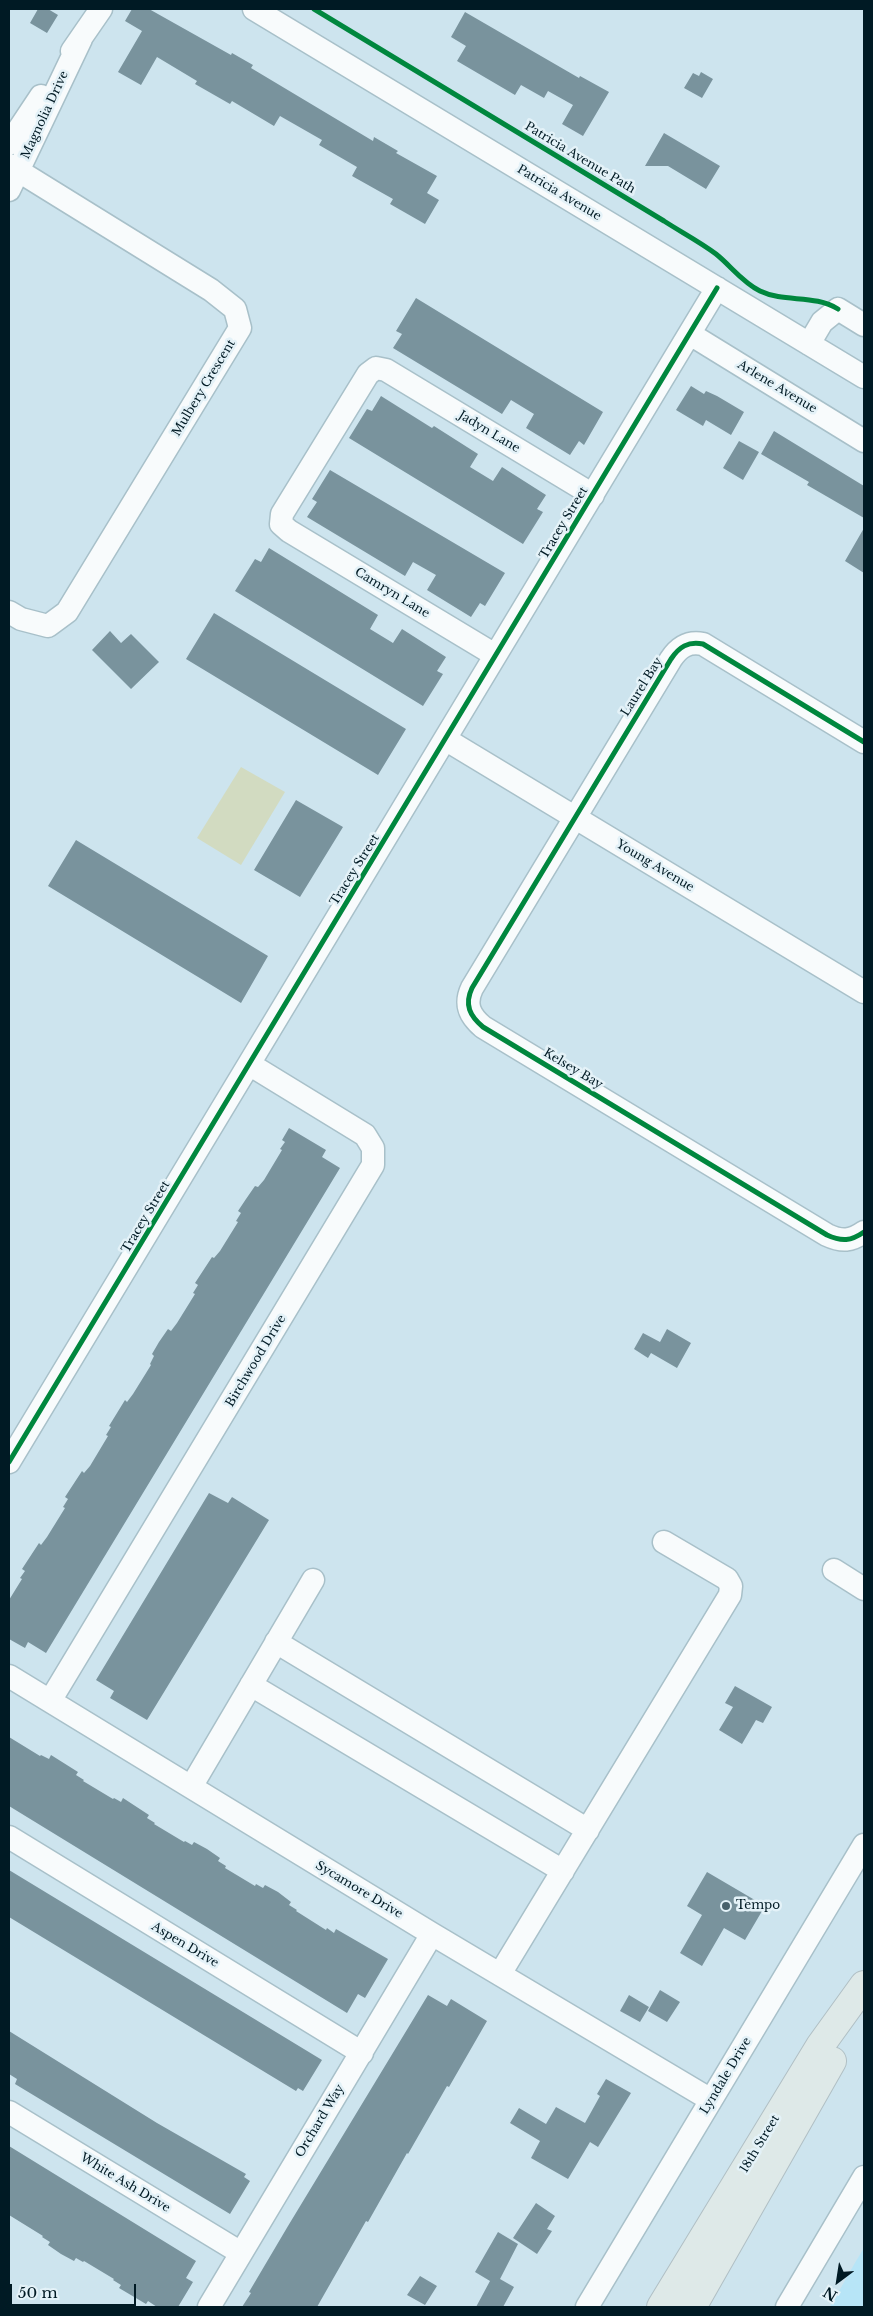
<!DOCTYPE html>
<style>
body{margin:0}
#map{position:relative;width:873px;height:2316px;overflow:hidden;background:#cde4ee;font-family:"Libre Baskerville",serif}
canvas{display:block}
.frame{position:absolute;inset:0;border:10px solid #001a24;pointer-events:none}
.north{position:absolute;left:813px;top:2256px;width:50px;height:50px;-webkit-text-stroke:4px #e4f2f8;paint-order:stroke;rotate:211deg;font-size:14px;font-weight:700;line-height:20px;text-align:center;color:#001a24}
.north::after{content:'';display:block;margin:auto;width:18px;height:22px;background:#001a24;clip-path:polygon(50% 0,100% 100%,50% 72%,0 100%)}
.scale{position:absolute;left:10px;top:2284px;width:126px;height:22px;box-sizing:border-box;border:2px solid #001a24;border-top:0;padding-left:6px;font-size:15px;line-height:18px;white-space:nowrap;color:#001a24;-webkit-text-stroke:4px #e4f2f8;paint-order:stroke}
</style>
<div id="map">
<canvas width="873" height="2316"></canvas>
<div class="frame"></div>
<div class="north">N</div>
<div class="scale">50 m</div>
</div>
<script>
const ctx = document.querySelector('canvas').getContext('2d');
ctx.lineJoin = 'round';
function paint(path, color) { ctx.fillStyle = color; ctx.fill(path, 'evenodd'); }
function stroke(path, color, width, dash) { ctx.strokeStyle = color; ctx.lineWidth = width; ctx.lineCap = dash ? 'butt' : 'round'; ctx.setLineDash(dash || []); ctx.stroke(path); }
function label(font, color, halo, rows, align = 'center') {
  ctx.font = font + ' "Libre Baskerville",serif'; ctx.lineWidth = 5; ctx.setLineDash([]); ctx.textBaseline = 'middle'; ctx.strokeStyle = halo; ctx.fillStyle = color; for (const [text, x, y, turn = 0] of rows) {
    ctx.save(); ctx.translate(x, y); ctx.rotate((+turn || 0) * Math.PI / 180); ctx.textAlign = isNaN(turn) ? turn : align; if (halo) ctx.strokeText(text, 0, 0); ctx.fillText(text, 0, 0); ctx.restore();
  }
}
paint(new Path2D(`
 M864,2248V2307H830L856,2261Z`), '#b7e5f7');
paint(new Path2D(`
 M241,767L285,792L241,865L197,838Z`), '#d2dbc1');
paint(new Path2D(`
 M38,9H48L58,15L47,33L30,23Z
 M132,9H149L231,55L232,53L253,65L251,68L373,141L374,137L398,151L396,153L437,176L427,193L439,200L425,224L390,204L393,199L352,176L357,167L319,145L322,140L280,116L274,126L232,101L230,104L195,84L197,81L157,57L141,85L118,72L142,31L125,21Z
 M465,12L579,78L580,76L609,92L583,136L562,124L573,105L548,91L544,98L521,85L515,95L457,61L466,46L451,37Z
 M701,72L713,79L702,98L684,88L693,73L699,76Z
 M664,133L720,166L706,189L668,166H645Z
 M416,298L603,412L584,445L579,441L570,455L526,428L534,414L511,400L502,414L393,348L402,334L396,331Z
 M691,386L704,394L706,391L717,396L744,412L731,435L706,420L703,426L676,410Z
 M381,396L432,428L434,426L478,454L470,467L493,481L502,467L546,495L537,509L543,512L523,544L349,438L367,409L372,411Z
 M774,431L864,486V518L807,485L809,482L761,454Z
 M739,441L759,452L743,480L723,468Z
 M330,470L505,573L485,606L480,603L471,617L427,590L436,575L413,562L405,576L307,517L317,502L312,499Z
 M864,528V573L845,561Z
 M269,548L378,615L370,629L393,643L402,629L446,657L437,671L443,674L423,706L235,591L255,559L261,562Z
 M214,613L406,729L378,775L186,659Z
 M110,631L121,643L131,634L159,662L131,689L92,650Z
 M296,800L343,827L300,897L254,870Z
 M76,840L268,956L241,1003L48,886Z
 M289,1128L326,1150L322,1157L340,1168L46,1653L28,1642L25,1648L9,1639V1600L22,1579L20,1578L25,1571L22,1569L39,1543L41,1545L47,1537L65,1508L63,1507L68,1499L65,1497L82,1471L84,1473L90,1466L108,1436L106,1435L111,1427L109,1426L125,1400L127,1402L133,1394L151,1365L150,1364L154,1356L152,1354L159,1342L168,1329L171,1331L177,1323L195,1294L193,1293L198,1285L195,1283L212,1257L214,1258L220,1251L238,1222L236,1221L241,1213L238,1211L246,1199L255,1186L258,1187L264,1180L282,1150L280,1149L285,1142L282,1140Z
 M667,1329L691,1343L677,1368L651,1353L648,1358L634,1349L643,1333L660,1342Z
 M209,1493L228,1503L232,1497L269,1520L147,1720L110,1698L114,1691L96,1680Z
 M735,1686L772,1707L763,1723L756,1720L742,1744L719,1730L733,1707L725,1703Z
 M9,1737L40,1756L41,1755L49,1759L51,1755L78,1772L76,1775L84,1780L83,1781L113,1799L114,1798L121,1802L123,1798L149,1815L147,1818L155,1823L154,1824L184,1842L185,1841L192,1845L194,1842L207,1849L220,1858L218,1861L226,1866L225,1868L255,1886L256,1884L263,1888L265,1885L278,1892L291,1902L289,1905L297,1910L296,1911L326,1930L327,1928L334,1933L336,1929L388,1959L365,1998L358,1994L347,2013L9,1806Z
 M9,1870L322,2060L303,2091L298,2088L296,2091L9,1917Z
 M707,1872L765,1906L745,1940L724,1928L702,1966L680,1953L702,1915L687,1906Z
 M660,1990L680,2002L667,2022L648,2011Z
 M428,1995L447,2006L451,1999L487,2021L449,2087L447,2086L408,2154L407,2153L368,2222L366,2221L317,2307H242L251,2293L249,2292L288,2226Z
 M629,1995L649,2007L640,2022L620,2011Z
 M9,2031L157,2123L246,2174L244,2177L250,2181L230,2214L15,2084L17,2079L9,2074Z
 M606,2079L631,2093L598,2147L590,2142L568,2179L531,2158L540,2141L510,2123L519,2108L546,2124L556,2107L585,2123L600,2096L597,2094Z
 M9,2146L196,2261L186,2278L193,2282L178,2307H157L148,2301L146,2304L119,2288L121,2285L113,2280L114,2279L84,2261L83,2262L76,2258L74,2261L61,2254L48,2245L50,2242L42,2237L43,2236L9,2215Z
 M536,2203L555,2216L547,2229L552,2231L537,2254L513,2238Z
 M498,2232L518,2244L500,2279L514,2287L503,2307H476L490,2281L475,2272Z
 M420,2276L437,2286L425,2305L407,2295Z`), '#79939d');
const minor = new Path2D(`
 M254,9L864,377
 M72,51L101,9
 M9,144L41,96
 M9,165L211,290L235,309L240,328L67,612L48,626L21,619L9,612
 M9,190L81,39
 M690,334L864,441
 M809,344L822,322L838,309L864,325
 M495,655L289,531L281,524L282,514L368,374L376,368L386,370L593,495
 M445,739L864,992
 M864,742L703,644C688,641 679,647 671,659L472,988C464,1005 470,1016 483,1027L827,1235C842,1242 851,1241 864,1232
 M9,1462L717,288
 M834,1570L864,1589
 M276,1642L588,1830
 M9,1676L432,1934L711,2100
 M251,1685L563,1871
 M50,1701L373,1165V1148L365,1135L249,1064
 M191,1787L313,1580
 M9,1837L362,2053
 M500,1974L730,1595L731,1586L727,1579L664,1542
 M9,2112L241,2253
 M209,2307L432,1934
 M587,2307L864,1845
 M787,2307L864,2177`);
const major = new Path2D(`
 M661,2307L820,2046L864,1985
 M692,2307L832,2061`);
stroke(minor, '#a8c0c9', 25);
stroke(major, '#b0bfc4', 30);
stroke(minor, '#f8fbfc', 22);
stroke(major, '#dee9e8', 28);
stroke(new Path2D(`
 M314,9L664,221C681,232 700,242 716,254C731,266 742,282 760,291C785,303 814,294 838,309
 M864,742L703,644C688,641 679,647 671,659L472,988C464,1005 470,1016 483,1027L827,1235C842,1242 851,1241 864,1232
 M9,1462L717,288`), '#00873e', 5);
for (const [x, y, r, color] of [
 [726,1906,5,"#48616b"]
]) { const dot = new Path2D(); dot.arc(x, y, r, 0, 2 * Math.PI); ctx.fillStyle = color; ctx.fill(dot); stroke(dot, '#e4f2f8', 2); }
label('12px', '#001a24', '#e4f2f8', [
 ["Magnolia Drive",45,115,-65],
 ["Patricia Avenue Path",580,158,31],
 ["Patricia Avenue",559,193,31],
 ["Arlene Avenue",777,387,31],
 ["Mulbery Crescent",204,388,-59],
 ["Jadyn Lane",489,432,31],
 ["Tracey Street",564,523,-59],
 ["Camryn Lane",392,593,31],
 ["Laurel Bay",642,687,-58],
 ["Young Avenue",655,866,31],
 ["Tracey Street",355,870,-58],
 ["Kelsey Bay",573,1069,31],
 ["Tracey Street",146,1217,-59],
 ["Birchwood Drive",256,1361,-59],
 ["Sycamore Drive",359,1890,31],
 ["Aspen Drive",185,1945,31],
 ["Lyndale Drive",726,2076,-59],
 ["Orchard Way",320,2121,-59],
 ["18th Street",760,2144,-59],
 ["White Ash Drive",125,2183,31]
]);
label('12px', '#001a24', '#e4f2f8', [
 ["Tempo",736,1906]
], 'left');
</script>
